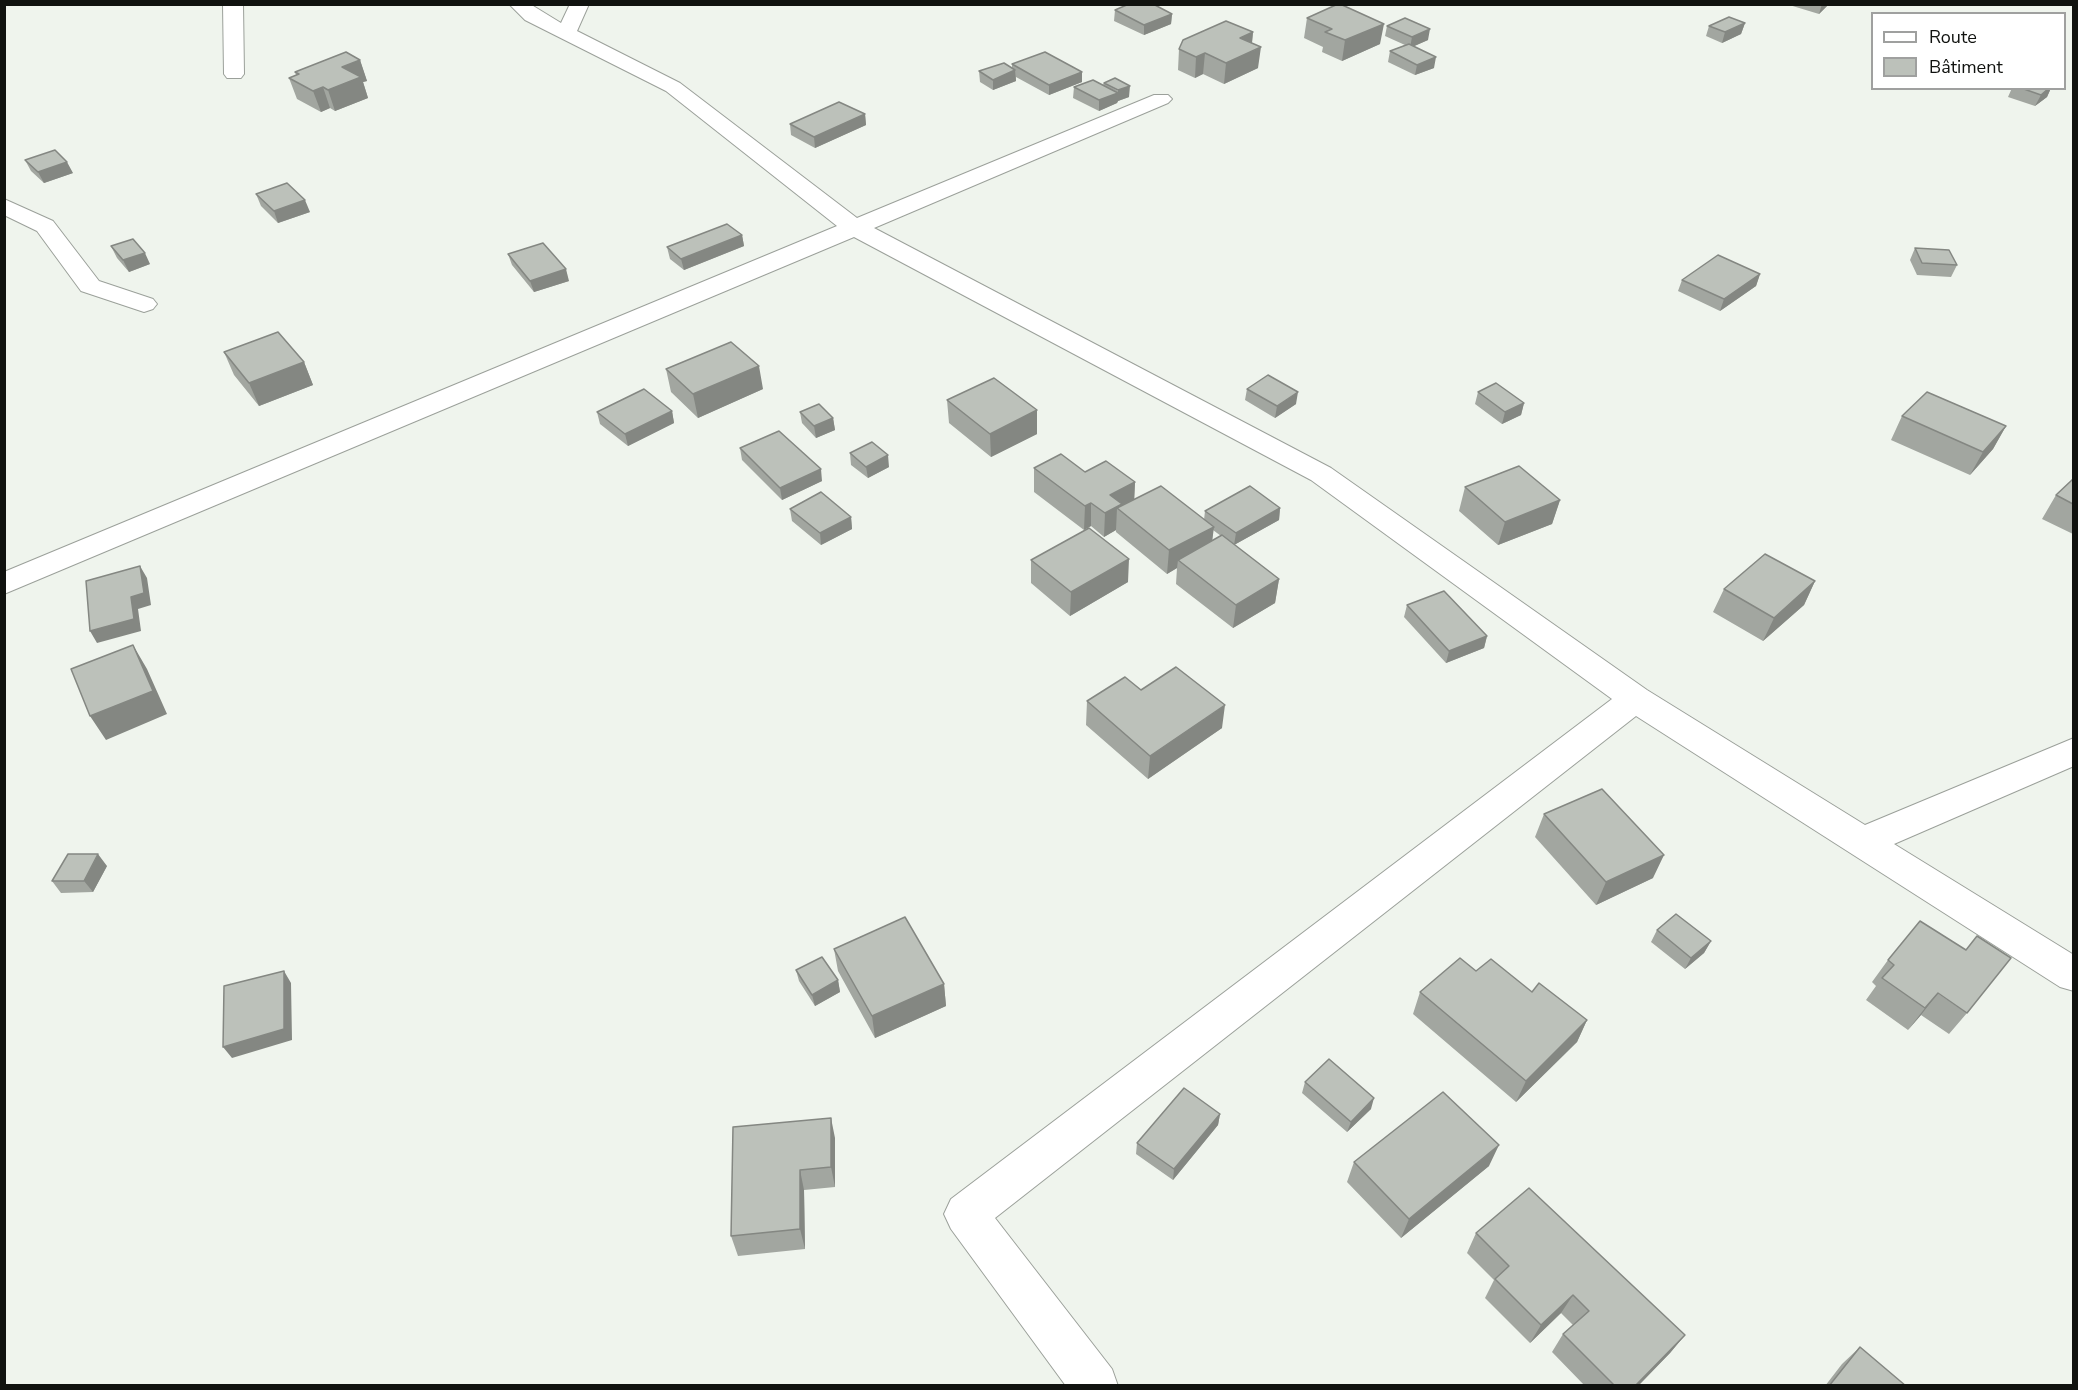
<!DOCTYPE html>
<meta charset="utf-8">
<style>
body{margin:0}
#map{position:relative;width:2078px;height:1390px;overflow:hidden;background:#eff4ed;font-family:"Nunito Sans",sans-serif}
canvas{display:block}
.frame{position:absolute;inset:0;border:6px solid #10120f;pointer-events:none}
.legend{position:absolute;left:1871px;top:12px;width:195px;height:78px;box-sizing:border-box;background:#fff;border:2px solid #9fa09f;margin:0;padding:8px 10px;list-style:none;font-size:18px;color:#10120f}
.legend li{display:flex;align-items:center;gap:12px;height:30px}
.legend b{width:30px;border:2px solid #9fa09f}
</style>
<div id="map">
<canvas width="2078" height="1390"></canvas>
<div class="frame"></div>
<ul class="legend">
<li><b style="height:8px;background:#fff"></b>Route</li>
<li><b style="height:16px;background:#bcc1ba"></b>Bâtiment</li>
</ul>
</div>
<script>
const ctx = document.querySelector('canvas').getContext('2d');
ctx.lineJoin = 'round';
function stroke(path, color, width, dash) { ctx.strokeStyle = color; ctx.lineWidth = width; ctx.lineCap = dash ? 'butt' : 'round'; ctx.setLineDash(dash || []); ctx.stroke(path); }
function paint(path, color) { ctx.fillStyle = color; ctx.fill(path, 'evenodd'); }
const street = new Path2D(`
 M223,4H243L244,74L241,78H227L224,74Z
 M509,4H530L561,23L570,4H589L577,31L680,83L857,218L1154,95H1168L1172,99L1168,103L874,228L1331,468L1647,690L1865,825L2074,738V766L1894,844L2074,955V991L2060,987L1636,716L995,1218L1112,1369L1118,1386H1066L951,1229L944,1214L951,1199L1612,699L1311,480L854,237L4,594V572L837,226L666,91L525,20Z
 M4,199L53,221L99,281L153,299L157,304L153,309L144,312L81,291L37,231L4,215Z`);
stroke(street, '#9ba09a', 2);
paint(street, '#fff');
paint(new Path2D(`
 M1786,4H1829L1819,14Z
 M1115,10L1172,14L1171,24L1144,35L1114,21Z
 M1307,18L1380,44L1342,61L1322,52L1323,47L1304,38Z
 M1745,23L1741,34L1722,43L1706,36L1709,26Z
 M1387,26L1428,40L1414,46L1434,68L1415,75L1388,62L1390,51L1405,45L1385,36Z
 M1253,32L1252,43L1258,68L1224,84L1203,74L1195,78L1178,70L1179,49Z
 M360,60L367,81L363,82L368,98L335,111L330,108L321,112L297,99L289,78L296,75L295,72Z
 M1012,64L1082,82L1049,95L1016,77V81L993,90L980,82L979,71L1012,68Z
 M1104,83L1129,97L1118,101L1117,103L1099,111L1073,98L1074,87L1103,85Z
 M2012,88H2051L2047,97L2035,106L2008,97Z
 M865,114L866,125L815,148L791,135L790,124Z
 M25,160L73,173L44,183L31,171Z
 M256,194L310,212L278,223L261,206Z
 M742,235L744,246L684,270L670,259L667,247Z
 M111,246L150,264L129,272L117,258Z
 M1915,248L1957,265L1951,277L1917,275L1910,260Z
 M508,254L569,281L534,292L512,265Z
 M1760,274L1756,286L1720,311L1678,291L1682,280Z
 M224,352L304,362L313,385L259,406L234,375Z
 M666,369L763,389L698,418L671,392Z
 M1247,389L1296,404L1275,418L1245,400Z
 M1478,392L1524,403L1521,415L1502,424L1475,404Z
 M947,400L1037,410V434L991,457L949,423Z
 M672,411L674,423L628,446L600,424L597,412Z
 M800,412L833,418L835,430L816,438L802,423Z
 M1902,416L2006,426L1993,449L1970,475L1891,440Z
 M740,448L822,481L782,500L742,460Z
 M850,453L889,467L868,478L851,465Z
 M1034,468L1085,472L1135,482L1134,500L1204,520L1205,511L1280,508L1279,520L1234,545L1279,579L1275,603L1233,628L1176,584L1177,568L1167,574L1116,532V530L1104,537L1091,526L1084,530L1034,492ZM1213,530L1221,536L1212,541Z
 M2073,479V534L2042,519L2056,495Z
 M1465,487L1560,500L1552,524L1498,545L1459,511Z
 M790,509L851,517L852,529L821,545L792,521Z
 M1031,560L1128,582L1070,616L1031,583Z
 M1815,581L1804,605L1763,641L1713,612L1724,589Z
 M1407,605L1487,636L1484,648L1446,663L1404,617Z
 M1141,690L1222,728L1148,779L1086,725L1087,701Z
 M1544,814L1653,878L1596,905L1535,837Z
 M107,866L93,892L61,893L52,881Z
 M1657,930L1711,941L1704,953L1685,969L1651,942Z
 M834,949L944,984L946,1006L875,1038L838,971Z
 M1888,960L1967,1013L1949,1034L1921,1015L1908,1030L1866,1000L1876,986L1872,982Z
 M796,970L838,980L840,992L815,1006L799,981Z
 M1476,971L1532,992L1587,1020L1577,1042L1516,1102L1413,1014L1420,992Z
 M1305,1082L1371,1109L1347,1132L1302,1093Z
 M1220,1114L1218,1125L1173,1180L1136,1154L1137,1143Z
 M733,1127L835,1138V1187L804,1190L805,1249L738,1256L731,1236Z
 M1354,1162L1489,1166L1401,1238L1347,1182Z
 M1476,1233L1685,1335L1670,1353L1638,1386H1585L1552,1352L1563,1334L1573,1325L1561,1313L1530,1343L1485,1298L1494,1280L1467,1253Z
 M1860,1347L1906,1386H1825L1842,1364Z`), '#a2a6a0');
paint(new Path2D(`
 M1822,4H1829L1819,14Z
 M1172,14L1171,24L1144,35V25Z
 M1745,23L1741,34L1722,43L1725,32Z
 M1384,24L1380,44L1342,61L1345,40Z
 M1430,29L1428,40L1410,48L1412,37Z
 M1253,32L1251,52L1261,47L1258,68L1224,84L1226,63L1240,38Z
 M1205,53L1203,74L1195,78L1196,57Z
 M1436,57L1434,68L1415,75L1417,65Z
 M360,60L367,81L363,82L368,98L335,111L328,90L342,67Z
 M1015,70L1016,81L993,90V80Z
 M1082,72V82L1049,95V85Z
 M1130,86L1129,97L1118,101L1117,103L1099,111V100L1118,93V90Z
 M323,87L330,108L321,112L313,91Z
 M2049,88H2051L2047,97L2035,106L2041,95Z
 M865,114L866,125L815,148L814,137Z
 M67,162L73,173L44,183L38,172Z
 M305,200L310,212L278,223L274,211Z
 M742,235L744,246L684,270L681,259Z
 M145,253L150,264L129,272L123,260Z
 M566,269L569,281L534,292L530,281Z
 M1760,274L1756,286L1720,311L1724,299Z
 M304,362L313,385L259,406L249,383Z
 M759,366L763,389L698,418L693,394Z
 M1298,392L1296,404L1275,418L1277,406Z
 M1524,403L1521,415L1502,424L1505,412Z
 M1037,410V434L991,457L990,434Z
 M672,411L674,423L628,446L625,434Z
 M833,418L835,430L816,438L814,426Z
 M2006,426L1993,449L1970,475L1983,452Z
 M888,455L889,467L868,478L866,467Z
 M821,469L822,481L782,500L780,488Z
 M1135,482L1134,505L1117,508L1116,530L1104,537L1105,513L1110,495Z
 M1560,500L1552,524L1498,545L1505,522Z
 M1091,503V526L1084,530L1085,506Z
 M1280,508L1279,520L1234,545L1236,533Z
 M851,517L852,529L821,545L820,533Z
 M1214,527L1211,550L1178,560L1177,568L1167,574L1169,550Z
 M1129,559L1128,582L1070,616L1071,592Z
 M140,566L147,578L151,605L138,609L141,631L97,643L90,631L131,597Z
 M1279,579L1275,603L1233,628L1236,605Z
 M1815,581L1804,605L1763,641L1774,618Z
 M1487,636L1484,648L1446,663L1449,651Z
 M133,645L147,669L167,714L106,740L90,716Z
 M1225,705L1222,728L1148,779L1150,756Z
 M98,854L107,866L93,892L84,881Z
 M1664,855L1653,878L1596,905L1606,882Z
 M1711,941L1704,953L1685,969L1691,958Z
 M284,971L291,983L292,1040L232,1058L223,1047Z
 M838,980L840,992L815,1006L812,995Z
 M944,984L946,1006L875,1038L872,1016Z
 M1938,993L1921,1015L1908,1030L1925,1008Z
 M1587,1020L1577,1042L1516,1102L1526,1081Z
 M1374,1098L1371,1109L1347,1132L1351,1122Z
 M1220,1114L1218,1125L1173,1180L1174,1169Z
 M831,1118L835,1138V1187L831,1167Z
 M1499,1145L1489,1166L1401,1238L1409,1219Z
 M800,1170L804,1190L805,1249L800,1229Z
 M1573,1295L1561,1313L1530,1343L1541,1325Z
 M1685,1335L1670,1353L1638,1386H1635Z`), '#848782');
const building = new Path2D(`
 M1129,4H1153L1172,14L1144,25L1115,10Z
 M1338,4H1340L1384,24L1345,40L1325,32L1332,29L1307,18Z
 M1729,17L1745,23L1725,32L1709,26Z
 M1405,18L1430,29L1412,37L1387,26Z
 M1226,21L1253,32L1240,38L1261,47L1226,63L1205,53L1196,57L1179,49L1183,40Z
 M1409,44L1436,57L1417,65L1390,51Z
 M346,52L360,60L342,67L361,77L328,90L323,87L313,91L289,78L299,74L295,72Z
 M1045,52L1082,72L1049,85L1012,64Z
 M1004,63L1015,70L993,80L979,71Z
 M1115,78L1130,86L1118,90L1104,83Z
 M1093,80L1118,93L1099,100L1074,87Z
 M2021,88H2049L2041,95Z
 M839,102L865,114L814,137L790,124Z
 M55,150L67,162L38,172L25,160Z
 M287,183L305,200L274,211L256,194Z
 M727,224L742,235L681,259L667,247Z
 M133,239L145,253L123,260L111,246Z
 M543,243L566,269L530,281L508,254Z
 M1915,248L1949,250L1957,265L1922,263Z
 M1718,255L1760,274L1724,299L1682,280Z
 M278,332L304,362L249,383L224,352Z
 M731,342L759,366L693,394L666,369Z
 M1268,375L1298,392L1277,406L1247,389Z
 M994,378L1037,410L990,434L947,400Z
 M1496,383L1524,403L1505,412L1478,392Z
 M644,389L672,411L625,434L597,412Z
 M1927,392L2006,426L1983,452L1902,416Z
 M819,404L833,418L814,426L800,412Z
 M779,431L821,469L780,488L740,448Z
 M872,442L888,455L866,467L850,453Z
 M1061,454L1085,472L1106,461L1135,482L1110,495L1122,504L1105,513L1091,503L1085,506L1034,468Z
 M1519,466L1560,500L1505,522L1465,487Z
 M2073,479V504L2056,495Z
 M1161,486L1214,527L1169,550L1117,508Z
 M1250,486L1280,508L1236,533L1205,511Z
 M821,492L851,517L820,533L790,509Z
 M1089,528L1129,559L1071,592L1031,560Z
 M1222,535L1279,579L1236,605L1178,560Z
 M1765,554L1815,581L1774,618L1724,589Z
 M140,566L144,593L131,597L134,619L90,631L86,581Z
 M1444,591L1487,636L1449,651L1407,605Z
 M133,645L153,691L90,716L71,669Z
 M1176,667L1225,705L1150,756L1087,701L1125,677L1141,690Z
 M1602,789L1664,855L1606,882L1544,814Z
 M68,854H98L84,881H52Z
 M1676,914L1711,941L1691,958L1657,930Z
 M905,917L944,984L872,1016L834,949Z
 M1920,921L1966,950L1977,936L2011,958L1967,1013L1938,993L1925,1008L1882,978L1894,965L1888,960Z
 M822,957L838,980L812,995L796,970Z
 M1460,958L1476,971L1491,959L1532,992L1539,983L1587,1020L1526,1081L1420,992Z
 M284,971V1029L223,1047L224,986Z
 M1329,1059L1374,1098L1351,1122L1305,1082Z
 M1184,1088L1220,1114L1174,1169L1137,1143Z
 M1443,1092L1499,1145L1409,1219L1354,1162Z
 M831,1118V1167L800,1170V1229L731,1236L733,1127Z
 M1529,1188L1685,1335L1635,1386H1615L1563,1334L1589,1311L1573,1295L1541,1325L1495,1279L1509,1266L1476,1233Z
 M1860,1347L1906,1386H1829Z`);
paint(building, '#bcc1ba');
stroke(building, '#848782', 1.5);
</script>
